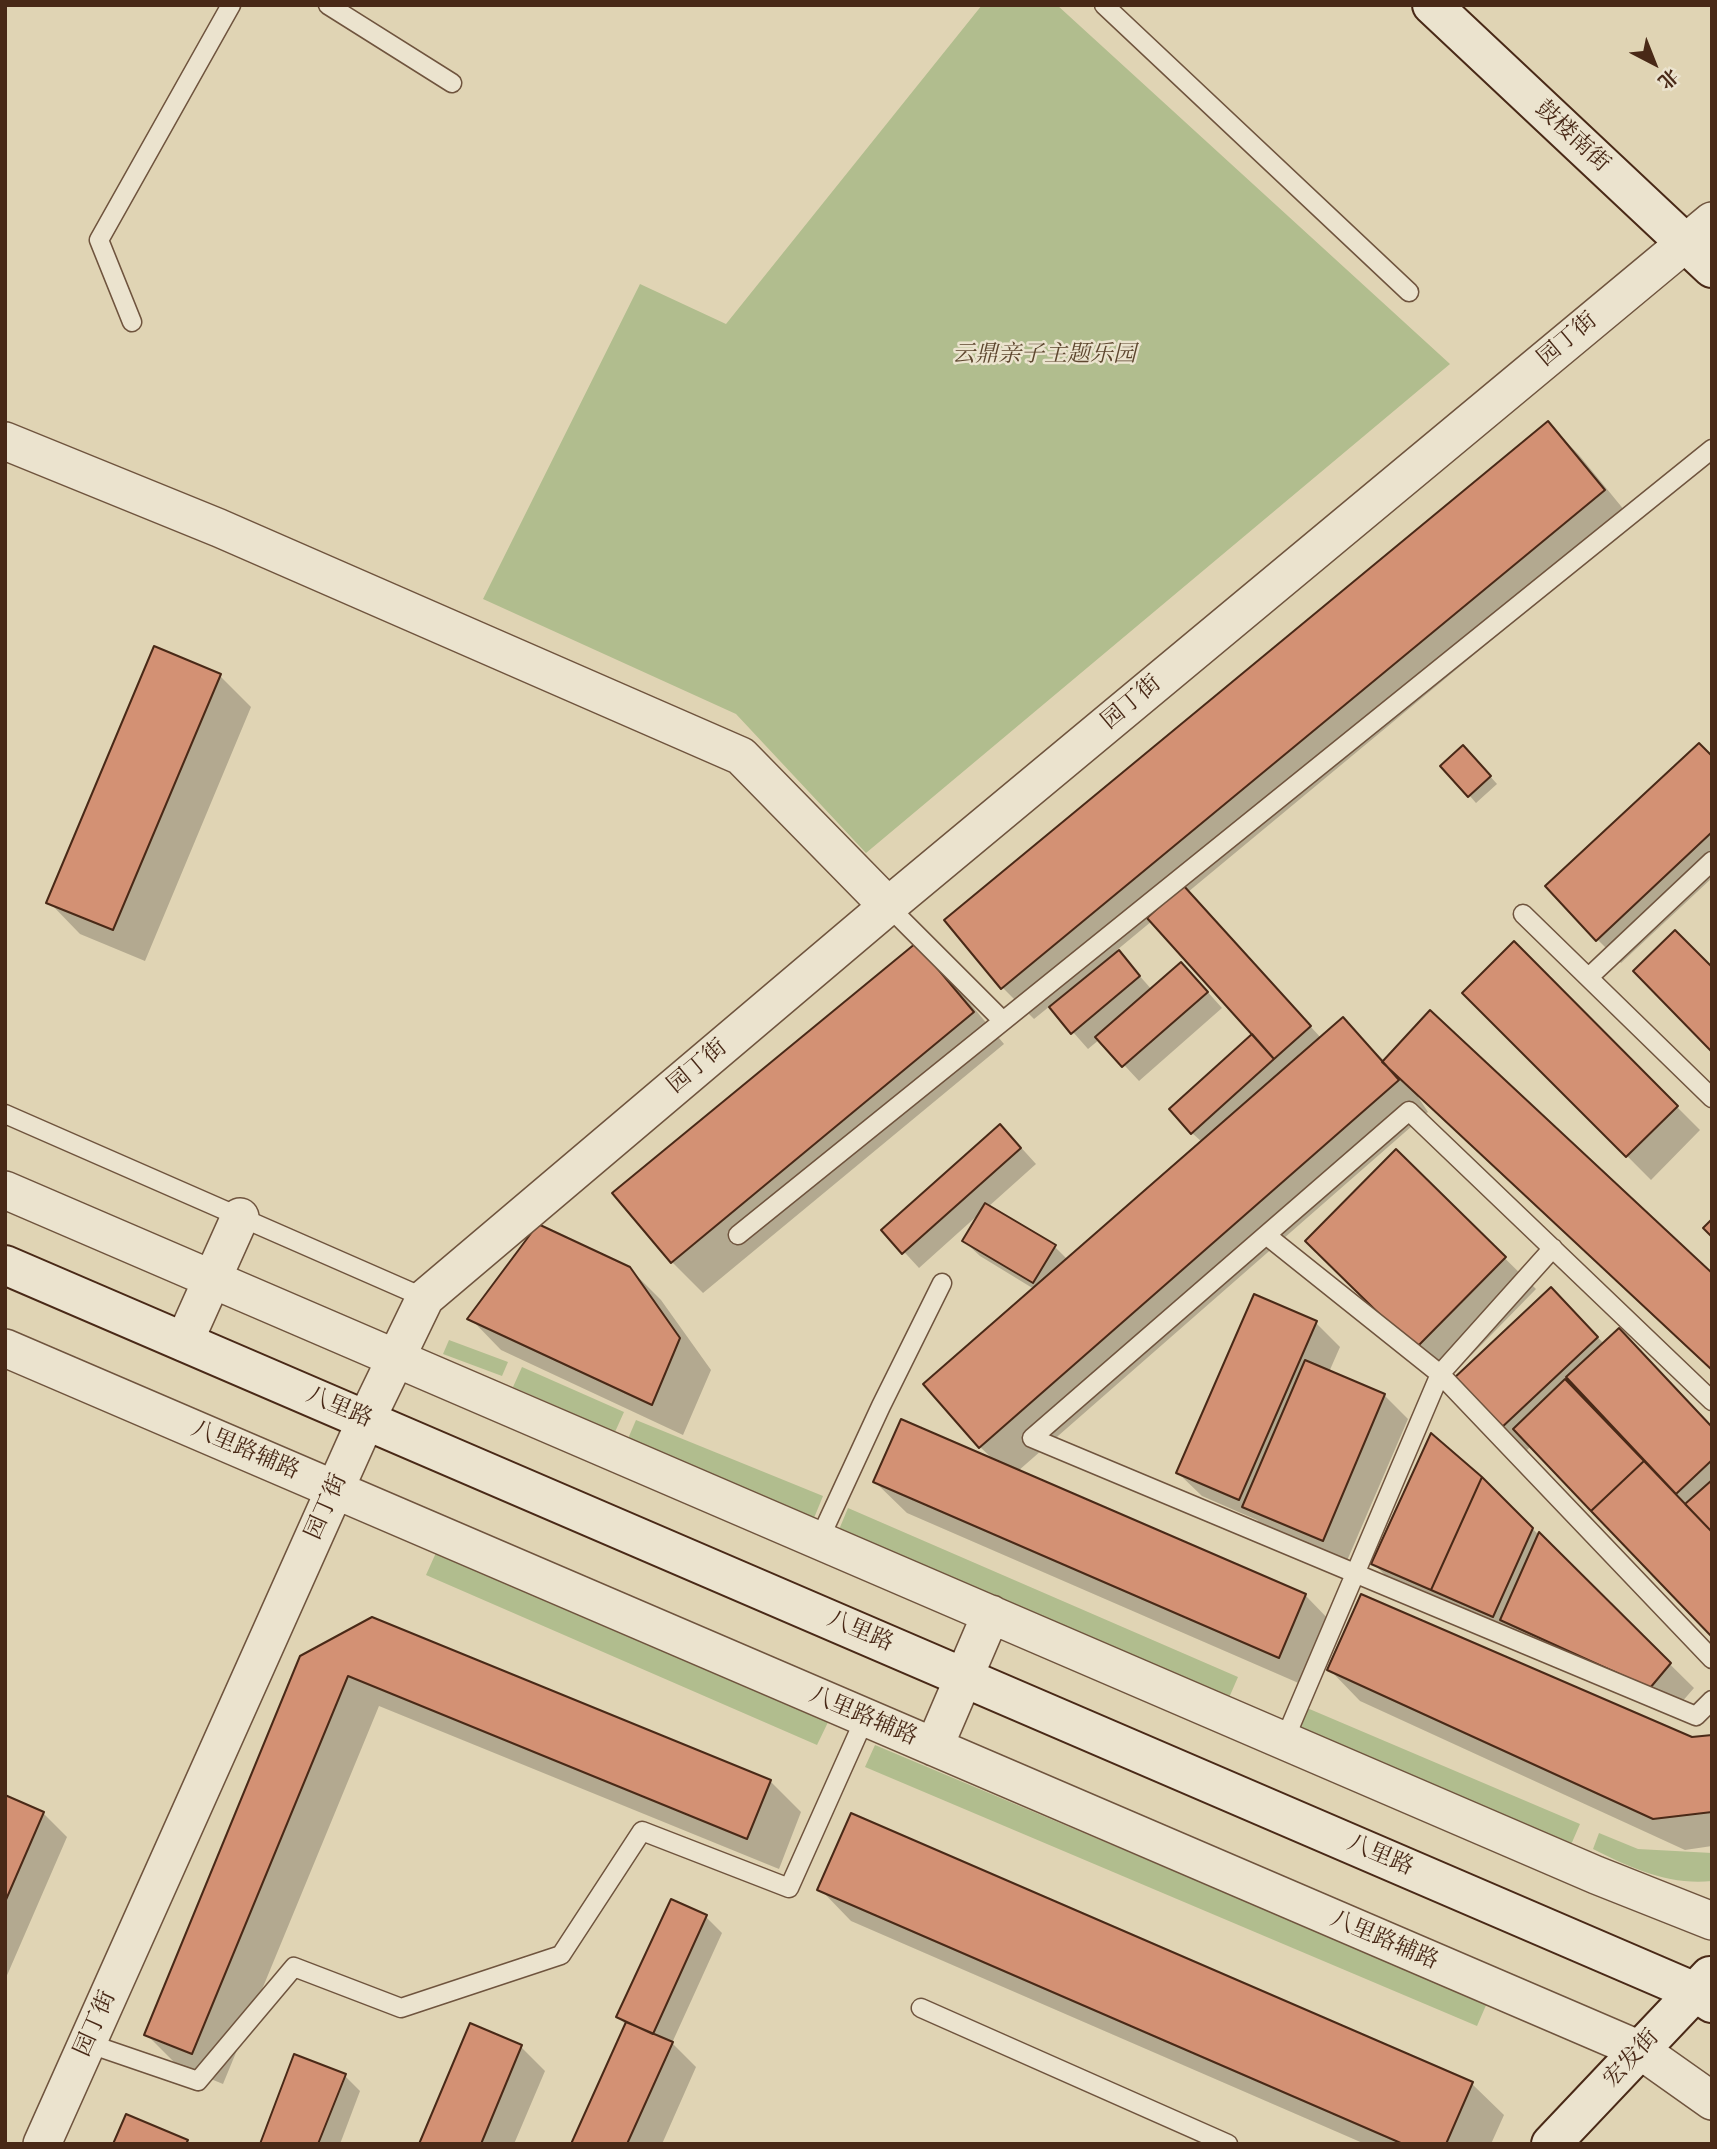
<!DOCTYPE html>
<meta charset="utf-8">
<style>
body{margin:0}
#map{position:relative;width:1717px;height:2149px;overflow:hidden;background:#e0d4b4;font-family:"Libre Bodoni","Noto Serif SC",serif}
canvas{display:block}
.frame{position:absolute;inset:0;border:7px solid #492917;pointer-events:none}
.north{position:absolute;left:1619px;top:28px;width:70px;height:70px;-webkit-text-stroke:5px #ebe3ce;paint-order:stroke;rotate:138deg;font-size:19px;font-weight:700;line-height:28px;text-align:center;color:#492917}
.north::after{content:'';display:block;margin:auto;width:24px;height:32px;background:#492917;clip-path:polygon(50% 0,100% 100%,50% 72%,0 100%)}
</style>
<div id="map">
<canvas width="1717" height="2149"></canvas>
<div class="frame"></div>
<div class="north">北</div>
</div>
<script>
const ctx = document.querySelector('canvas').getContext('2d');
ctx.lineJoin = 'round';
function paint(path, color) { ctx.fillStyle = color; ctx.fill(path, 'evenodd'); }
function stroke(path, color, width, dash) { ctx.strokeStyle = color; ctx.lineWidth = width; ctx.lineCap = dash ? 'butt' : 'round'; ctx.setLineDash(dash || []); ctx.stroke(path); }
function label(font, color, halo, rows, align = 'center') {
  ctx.font = font + ' "Libre Bodoni","Noto Serif SC",serif'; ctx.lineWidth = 5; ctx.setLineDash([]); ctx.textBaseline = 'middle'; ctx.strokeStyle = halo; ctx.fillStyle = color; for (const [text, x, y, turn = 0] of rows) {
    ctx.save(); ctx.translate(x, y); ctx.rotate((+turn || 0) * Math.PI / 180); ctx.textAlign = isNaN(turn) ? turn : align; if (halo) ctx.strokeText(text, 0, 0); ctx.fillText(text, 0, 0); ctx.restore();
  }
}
paint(new Path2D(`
 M982,5H1057L1450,364L866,853L736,714L483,599L640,284L726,324Z
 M449,1340L508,1362L502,1376L443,1354Z
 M522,1367L624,1412L615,1432L513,1387Z
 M636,1420L823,1496L814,1518L627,1441Z
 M848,1508L1238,1677L1228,1700L838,1532Z
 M439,1546L831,1716L817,1745L426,1575Z
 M1300,1705L1580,1824L1570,1847L1290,1729Z
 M875,1745L1487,2003L1477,2026L865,1767Z
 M1599,1833L1638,1849L1712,1853V1881C1670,1886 1629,1867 1593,1849Z`), '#b1bd8e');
paint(new Path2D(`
 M1548,423L1579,455L1634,522L1188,892L1321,1038L1343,1019L1419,1096L1418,1097L1428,1112L1018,1471L1305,1595L1336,1627L1310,1688L907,1513L875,1482L994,1460L980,1447L1034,1289L980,1256L964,1241L978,1215L919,1268L884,1230L1016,1142L1036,1164L988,1207L1055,1247L1068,1260L1202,1142L1192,1133L1255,1034L1152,921L1117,950L1152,990L1197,980L1222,1008L1139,1081L1100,1039L1088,1049L1050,1006L1034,1019L1003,988L947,920Z
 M220,676L251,707L145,961L80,934L49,902Z
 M1471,755L1497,784L1476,803L1469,795Z
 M1712,757V878L1621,963L1597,939Z
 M1514,944L1700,1130L1651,1180L1465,993Z
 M916,945L947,976L1004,1044L703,1293L672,1262L615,1194Z
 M1396,1151L1536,1289L1448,1379L1308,1241Z
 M629,1268L661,1300L711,1370L683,1435L501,1350L470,1318Z
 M1575,1313L1604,1344L1712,1428V1634L1531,1446L1524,1453L1501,1429ZM1585,1395L1601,1412L1599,1414L1582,1398Z
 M1316,1323L1340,1347L1329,1372L1384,1395L1408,1419L1346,1563L1268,1531L1257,1520L1202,1496L1178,1473Z
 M1481,1478L1694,1688L1674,1711L1397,1587L1373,1563Z
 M301,1658L770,1781L801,1812L779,1869L379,1706L223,2084L177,2065L146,2034Z
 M1329,1669L1692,1739L1712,1737V1846L1685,1850L1360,1701Z
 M5,1797L43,1813L67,1837L5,1980Z
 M852,1815L1472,2084L1504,2115L1491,2144H1365L851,1921L820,1889Z
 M672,1901L706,1917L722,1933L672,2043L696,2067L662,2144H573L626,2025L618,2017Z
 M471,2026L521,2047L545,2071L514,2144H421Z
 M345,2076L360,2091L340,2144H261Z`), '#0003');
const building = new Path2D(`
 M1548,421L1605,490L1001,989L944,920Z
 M154,646L221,674L113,930L46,903Z
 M1699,743L1712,756V832L1596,941L1545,886Z
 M1463,745L1491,776L1468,797L1440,766Z
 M1183,885L1311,1026L1274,1059L1147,918Z
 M1675,930L1712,967V1052L1633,971Z
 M1514,941L1678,1106L1626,1157L1462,993Z
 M916,943L974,1012L671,1263L612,1193Z
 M1119,950L1140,976L1071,1034L1049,1007Z
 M1181,962L1208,992L1122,1067L1095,1037Z
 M1430,1010L1712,1273V1370L1382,1062Z
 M1343,1017L1399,1080L979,1448L923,1384Z
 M1252,1034L1274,1059L1191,1134L1169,1109Z
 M1000,1124L1021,1148L902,1254L881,1230Z
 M1396,1149L1506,1257L1415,1349L1305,1241Z
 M985,1203L1056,1245L1033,1283L962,1241Z
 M1712,1219V1237L1703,1228Z
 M538,1224L630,1267L680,1338L652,1405L467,1319Z
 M1551,1287L1598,1337L1499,1430L1452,1380Z
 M1254,1294L1317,1321L1239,1500L1176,1473Z
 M1619,1328L1712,1427V1460L1676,1494L1566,1377Z
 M1305,1360L1385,1394L1323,1541L1242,1507Z
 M1565,1379L1644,1461L1591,1511L1513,1429Z
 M901,1419L1306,1594L1279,1658L873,1482Z
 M1431,1433L1482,1477L1431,1590L1371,1564Z
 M1644,1461L1712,1532V1637L1591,1511Z
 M1482,1477L1533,1528L1493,1617L1431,1590Z
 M1712,1480V1532L1685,1504Z
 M1539,1532L1671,1663L1650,1688L1500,1620Z
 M1361,1594L1692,1737L1712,1735V1812L1653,1819L1327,1670Z
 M372,1617L771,1780L747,1839L348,1676L192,2054L144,2035L300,1656Z
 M5,1795L44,1812L5,1902Z
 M851,1813L1473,2082L1446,2144H1403L817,1890Z
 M671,1899L707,1915L653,2034L616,2017Z
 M626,2022L673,2042L627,2144H571Z
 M470,2023L522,2045L481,2144H419Z
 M294,2054L346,2074L318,2144H260Z
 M126,2114L188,2140L186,2144H113Z`);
paint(building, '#d39174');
stroke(building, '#492917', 2);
const lane = new Path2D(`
 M328,5L452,83
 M1104,5L1409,292
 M132,322L99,240L231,5
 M888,906L1003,1021
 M1523,914L1712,1098
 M1589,977L1712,861
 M5,1114L425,1298
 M738,1235L1712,449
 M1266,1235L1440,1374L1712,1659
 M1712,1401L1409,1111L1032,1438L1696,1716L1712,1700
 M819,1540L881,1406L942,1283
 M1284,1741L1440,1374L1553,1248
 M921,2008L1228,2144
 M87,2043L198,2081L294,1967L401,2008L561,1955L642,1831L789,1888L865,1718`);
const street = new Path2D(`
 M5,441L219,528L741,756L888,906
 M5,1190L1596,1875L1712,1921
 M184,1342L240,1217
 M5,1348L1640,2050L1712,2101
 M934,1747L991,1614
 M42,2144L366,1420L425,1298L888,906L1712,221`);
const secondary = new Path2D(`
 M1432,5L1712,268
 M5,1265L1695,1992L1712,2003
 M1551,2144L1710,1976`);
stroke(lane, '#6f543e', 21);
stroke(street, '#6f543e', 40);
stroke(secondary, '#492917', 42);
stroke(lane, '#ebe3ce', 18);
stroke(street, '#ebe3ce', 37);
stroke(secondary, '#ebe3ce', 38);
label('23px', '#492917', '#ebe3ce', [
 ["鼓楼南街",1572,137,43],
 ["园丁街",1568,340,-40],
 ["园丁街",1132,703,-40],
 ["园丁街",698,1067,-40],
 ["八里路",339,1408,23],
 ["八里路辅路",245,1451,23],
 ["园丁街",327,1507,-66],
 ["八里路",860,1632,23],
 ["八里路辅路",863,1717,23],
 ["八里路",1380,1856,23],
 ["八里路辅路",1384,1941,23],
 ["园丁街",96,2024,-66],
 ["宏发街",1632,2059,-47]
]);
label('italic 23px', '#5e472f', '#ebe3ce', [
 ["云鼎亲子主题乐园",1044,355]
]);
</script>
